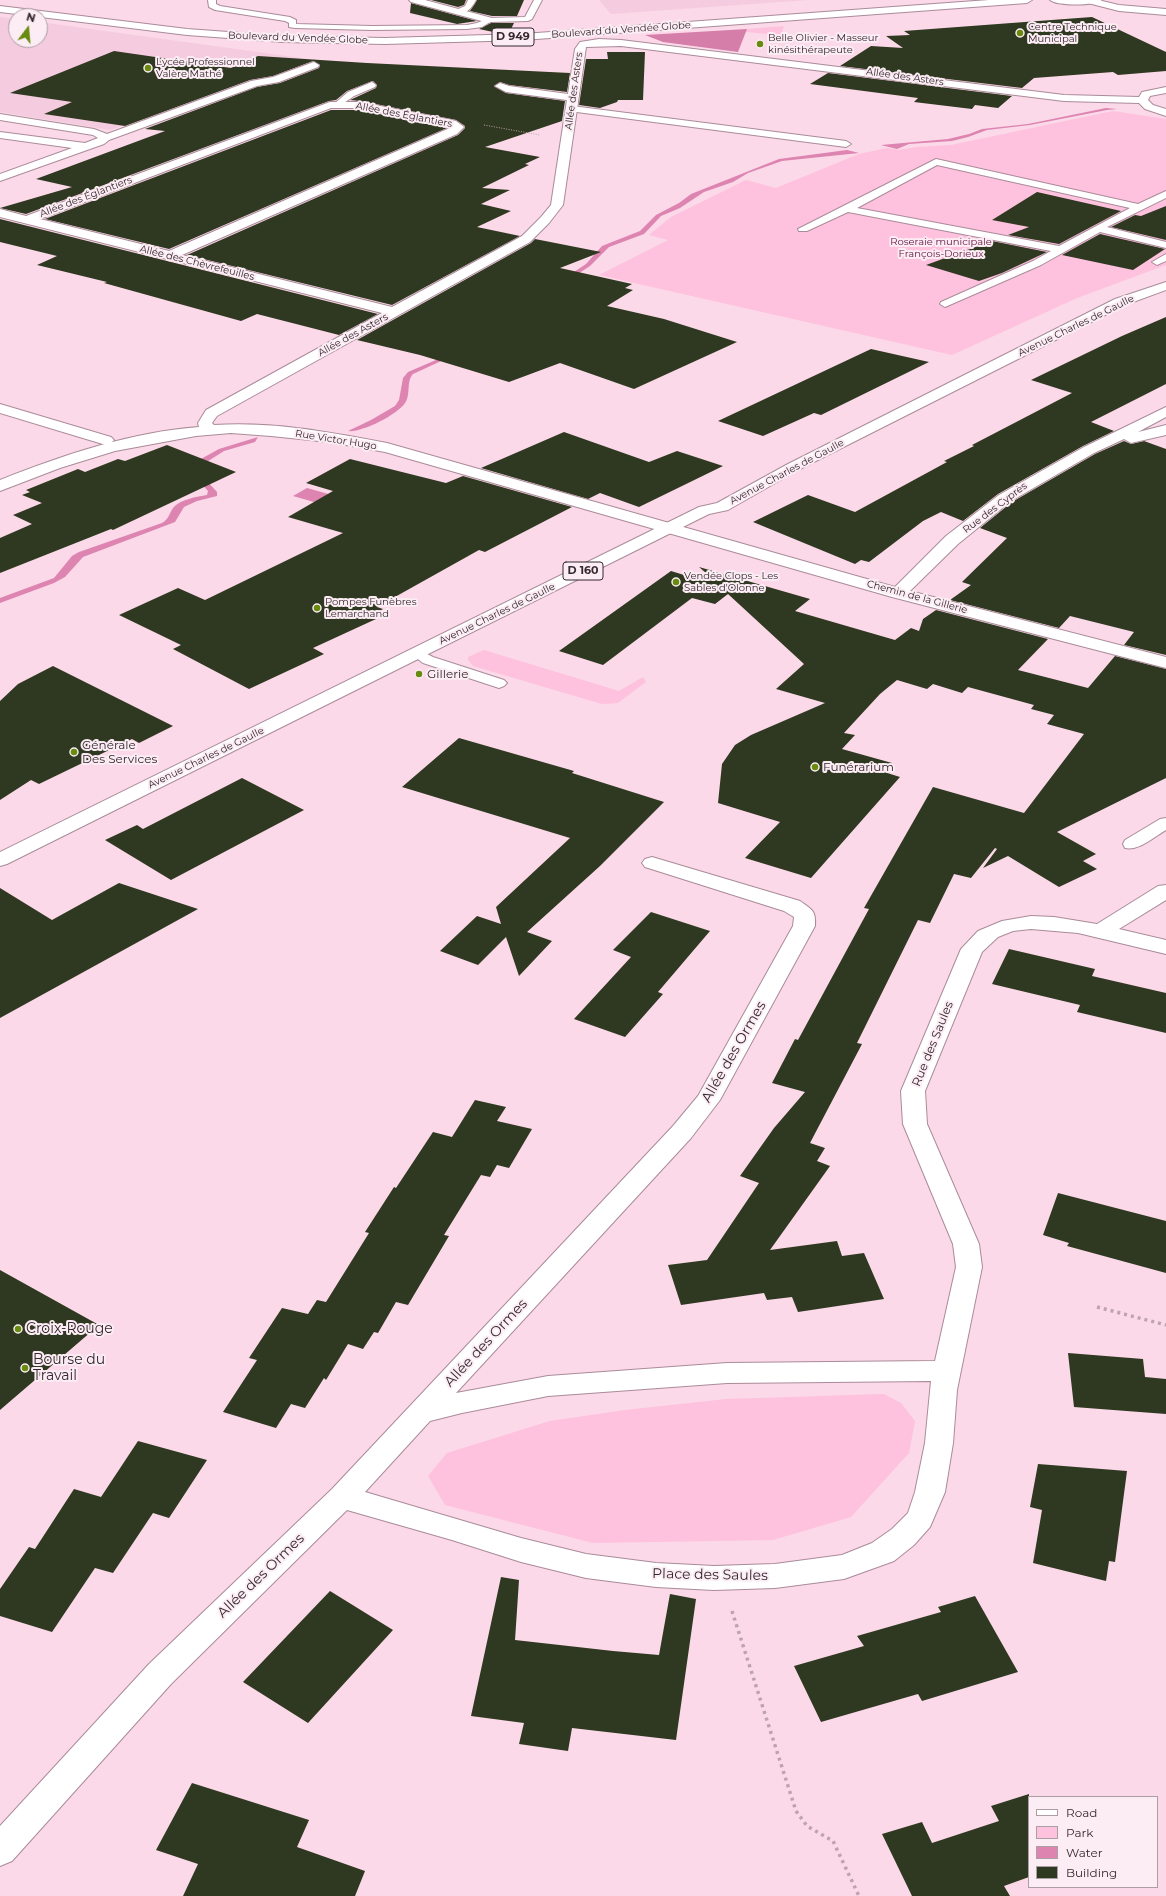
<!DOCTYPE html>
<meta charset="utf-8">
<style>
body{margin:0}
#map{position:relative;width:1166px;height:1896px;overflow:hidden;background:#fbd9e8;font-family:Montserrat,sans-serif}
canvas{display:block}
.legend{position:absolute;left:1028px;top:1796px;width:130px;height:92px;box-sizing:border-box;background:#fbedf3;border:1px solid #ac9ea4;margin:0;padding:5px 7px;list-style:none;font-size:12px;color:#35282e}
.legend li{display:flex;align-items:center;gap:8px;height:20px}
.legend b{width:20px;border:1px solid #ac9ea4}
.north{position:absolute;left:8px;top:8px;width:40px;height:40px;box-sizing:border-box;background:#fbedf3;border:1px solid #ac9ea4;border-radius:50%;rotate:16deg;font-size:11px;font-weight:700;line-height:16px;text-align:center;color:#35282e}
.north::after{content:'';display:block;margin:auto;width:14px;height:18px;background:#688a0e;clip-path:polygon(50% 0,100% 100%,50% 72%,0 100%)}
</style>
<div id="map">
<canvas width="1166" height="1896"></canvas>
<ul class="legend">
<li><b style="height:5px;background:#fff"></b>Road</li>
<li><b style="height:11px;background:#fec1de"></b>Park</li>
<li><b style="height:11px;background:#dd84b1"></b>Water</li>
<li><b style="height:11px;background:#2f3820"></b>Building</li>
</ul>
<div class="north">N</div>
</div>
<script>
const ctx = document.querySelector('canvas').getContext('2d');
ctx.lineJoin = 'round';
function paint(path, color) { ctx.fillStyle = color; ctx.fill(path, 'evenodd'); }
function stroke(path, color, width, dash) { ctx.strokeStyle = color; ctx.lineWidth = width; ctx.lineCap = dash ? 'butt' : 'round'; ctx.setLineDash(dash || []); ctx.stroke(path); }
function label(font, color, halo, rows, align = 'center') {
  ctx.font = font + ' Montserrat,sans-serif'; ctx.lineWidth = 4; ctx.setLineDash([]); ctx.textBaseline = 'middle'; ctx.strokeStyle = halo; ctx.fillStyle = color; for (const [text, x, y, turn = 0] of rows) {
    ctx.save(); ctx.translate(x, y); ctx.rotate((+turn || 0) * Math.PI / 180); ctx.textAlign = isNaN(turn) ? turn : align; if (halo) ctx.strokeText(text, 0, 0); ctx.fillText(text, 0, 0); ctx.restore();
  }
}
paint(new Path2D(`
 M599,0H809L611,14Z
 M0,17L16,19V40H40V22L316,60L267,79H253L110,130L0,112Z`), '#f5ccdf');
paint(new Path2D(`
 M784,26L781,35L746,32L747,29Z
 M1113,111L1166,119V265L1077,298L952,355L599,275L668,240L649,235L671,217L746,180L776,188L859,154L887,148L898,150L917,147L951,145Z
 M484,650L619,691L643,677L646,682L618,703L602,704L473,666L468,660V657Z
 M884,1394L901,1403L915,1421L909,1453L851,1517L773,1540L593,1543L445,1505L428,1476L447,1453L550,1421L625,1410L726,1399Z`), '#fec1de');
paint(new Path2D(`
 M747,29L738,52L663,42L645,35Z`), '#d57eaa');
paint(new Path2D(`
 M1106,108L1117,109L1107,110L1030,125L987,130L968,137L952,141L909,144L897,149L881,145L948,139L969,134L982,129L1028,124Z
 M847,150L859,153L782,161L748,173L733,182L704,192L680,208L661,216L644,234L609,247L590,266L452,356L413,374C406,381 411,395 405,403C397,415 361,433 348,431L371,420L395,406L399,400L403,378L408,372L443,357L577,270L586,264L602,246L640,231L656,215L679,203L691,194L779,159Z
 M258,437L255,442L224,451L205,463L206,480L217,492V496L197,501L184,507L175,522L83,557L65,577L54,583L0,603V598L54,578L72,556L79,552L162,523C169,519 169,514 173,508C180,499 197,497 207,495L208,491L198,480L199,460L219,449Z
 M307,488L332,495L328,506L293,496Z`), '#dd84b1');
paint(new Path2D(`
 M431,0H466L464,5L458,7Z
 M477,0H524L517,16H492L470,11Z
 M411,3L477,21L457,24L410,13Z
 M1092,17L1166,52V71L1118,75L1113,72L1034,78L1022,88L840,66L871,46L903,48L886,36L910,35L904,31Z
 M491,23H514L509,33H498L479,29Z
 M114,51L231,68L258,56L367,63L570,73L567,92L509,85L500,82L494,86L506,93L565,101L562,121L485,147L540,157L525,164L529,165L482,188L510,190L481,204L511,211L477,227L520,236L392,305L187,255L458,135L465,128V126L456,120L360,101L350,100L376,88L377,85L373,81L347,91L336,100L329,101L26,214L0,208L72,187L36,179L165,131L145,129L257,87L280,83L319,68L320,65L313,61L273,76L250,80L125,126L44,114L72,102L10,93Z
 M607,52H645L643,100H618L617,102L600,108L579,105L586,59H608Z
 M828,73L1012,96L998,108L975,105L972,109L914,102L918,98L810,84Z
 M331,110H360L447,128L169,249L45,219Z
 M1037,192L1121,211L1059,244L1008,235L1029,227L992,220Z
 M1166,206V240L1111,227L1135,215L1141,216Z
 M0,219L378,314L339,335L257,314L241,321L104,283L107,282L37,265L57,256L0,242Z
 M1100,234L1165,249L1133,270L1062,255Z
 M535,239L601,252L560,268L632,284L625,288L633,290L607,306L664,319L737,342L634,389L560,363L509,382L420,355L357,340L531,243Z
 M992,241L1047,252L1002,273L979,281L926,265Z
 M1166,317V384L1091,422L1114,431L1083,446L998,494L963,521L941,512L923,521L869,562L861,560L855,564L753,522L808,495L855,512L947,462L944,461L974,446L972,445L1072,393L1031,380L1122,336Z
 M871,349L929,362L821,415L814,413L763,436L718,421Z
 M564,432L649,462L677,451L723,466L639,507L600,493L588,499L481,468Z
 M1124,441L1131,444L1144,441L1166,449V655L1124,645L1134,632L1070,616L1059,628L950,600L971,585L962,582L1007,538L980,528L1012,502L1095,454Z
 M167,445L236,472L113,530L111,529L0,573V538L32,524L13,515L42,503L22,495L30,492L26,490L78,469L85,472L118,459L125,461Z
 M350,459L446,483L463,476L572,507L485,552L479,550L377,607L383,609L371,616L376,619L313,648L324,654L249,689L173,649L181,645L119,615L178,588L205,600L343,533L288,517L333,491L306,483Z
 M699,567L810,599L795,611L895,640L911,628L919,631L923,619L936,610L1048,639L1018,670L1088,688L1115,656L1166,669V778L1057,832L1096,854L1083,861L1097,869L1059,887L1008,856L983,868L997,849L995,848L971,878L954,874L930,923L918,920L857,1043L862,1044L810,1143L825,1148L817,1161L830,1166L770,1250L837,1241L842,1256L864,1253L884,1299L798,1312L792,1297L767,1300L764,1293L681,1305L668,1265L707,1260L759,1183L740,1176L774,1128L805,1092L772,1083L795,1039L798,1040L869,909L864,908L933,787L1024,813L1084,734L1047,724L1054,715L1031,709L1034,705L968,687L962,693L933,684L927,689L897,680L880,694L844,733L855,735L842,749L892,763L884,772L900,777L811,878L745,858L780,822L718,803L722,764L735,745L751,735L825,703L776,689L804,664L728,594L715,604L692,598L603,665L559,651L671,571L697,579L706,573Z
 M53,666L173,726L139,743L132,739L39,784L31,780L0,800V701L18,684Z
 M459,738L574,771L572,773L664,802L600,866L527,932L552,941L519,976L506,937L478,965L440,951L477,916L501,924L496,907L570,838L402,787Z
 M242,778L304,810L171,880L105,840L137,825L143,829Z
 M119,883L198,909L0,1018V888L52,920Z
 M651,912L710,931L658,992L663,994L625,1037L574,1019L631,957L613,950Z
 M1009,949L1095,969L1092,976L1166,993V1033L1077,1012L1080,1005L992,984Z
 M475,1100L506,1107L497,1121L532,1129L509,1168L497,1165L490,1177L481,1175L444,1235L449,1236L408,1305L396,1302L378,1333L374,1332L363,1349L348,1344L326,1380L324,1378L305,1408L291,1404L276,1428L223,1412L257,1360L249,1358L282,1308L308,1314L317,1300L326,1302L369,1233L365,1232L394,1187L396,1188L433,1132L452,1137Z
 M1058,1193L1166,1221V1273L1067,1246L1069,1243L1043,1235Z
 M0,1270L99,1325L0,1410Z
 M1068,1353L1143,1359L1145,1377L1166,1379V1414L1074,1407Z
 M138,1441L207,1460L169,1518L153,1513L113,1573L95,1568L52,1632L0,1616V1589L29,1547L35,1549L74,1489L101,1497Z
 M1038,1464L1127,1471L1115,1562L1109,1561L1106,1581L1033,1563L1042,1510L1030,1507Z
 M501,1577L519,1580L515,1640L613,1651L659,1655L670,1594L696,1599L676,1740L572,1728L568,1751L519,1744L524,1723L471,1716Z
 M330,1591L393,1630L308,1723L243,1682Z
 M975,1596L1018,1672L922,1701L918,1694L821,1722L794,1666L864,1646L857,1636L941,1612L938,1607Z
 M192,1783L309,1820L297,1847L365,1871L355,1896H183L198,1864L156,1850Z
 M1029,1794V1877L1004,1886L1010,1896H912L882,1834L922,1822L932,1843L999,1821L991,1806Z`), '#2f3820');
const service = new Path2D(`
 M208,0H216V4L220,6L290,17L296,20V24L372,26L467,25L477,23L489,18L525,17L534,0H542L532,19L528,21L490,22L482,27L467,29L372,30L295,28L289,27V23L285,21L215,10L209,7Z
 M468,0H476C472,8 466,15 456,14V10L465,6Z
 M372,82L376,85L375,87L354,96L338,107L334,104L348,92Z
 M572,106L846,141L851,144L846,147L569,111L568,109Z
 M936,159L1138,204L1166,191V198L1107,227L1166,242V248L1100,232L1041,265L945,307L940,304L941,302L1033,261L1051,251L848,212L807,231H799L798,229ZM937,165L1130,208L1059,246L857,208Z
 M1166,254V261L1157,265L1152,262Z
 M417,649L433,657L504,680L507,683L504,686L499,688L423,663L410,653L412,650Z
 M1166,818V830C1154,837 1139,851 1125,848L1123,844L1125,840L1160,819Z`);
const pedestrian = new Path2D(`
 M0,404L111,437L114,440L111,443L106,445L0,413Z`);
const minor = new Path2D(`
 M409,0H425L492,18L494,20L489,23L411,2Z
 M1087,0H1098L1119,5L1166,9V15L1119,11L1088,3Z
 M599,39L621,40L1064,95L1139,97L1142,92L1166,87V93L1150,96L1148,100L1153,105L1166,109V116L1145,109L1139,103L1064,101L621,46L586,47L563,205L549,223L530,242L217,416L212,423L214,425C271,421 331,432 387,443L895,587L946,536L999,495L1084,447L1166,407V417L1138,432L1166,425V435L1131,443L1124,439L1094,453L1011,501L958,544L910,591L1166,657V668L892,597L385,452L329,442L271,436L231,433L196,436L115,451L60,468L0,491V480C63,455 131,432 199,427L198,423L206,410L382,313L0,217V209L26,216L330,102H360L456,121L464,127L457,134L182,255L392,307L522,236L541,217L551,205L567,100L506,92L495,86L500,83L509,86L568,94L575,49L580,42ZM331,108H360L452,127L169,251L40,219Z
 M314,62L319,65L318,67L279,82L257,86L109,140L104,144L0,181V174L72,148L0,138V132L85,143L98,138L93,135L0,120V114L94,129L107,134L251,81L273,77Z
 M652,857L800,901C812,910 816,910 815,926L720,1100L691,1138L456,1393L548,1376L727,1363L935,1361L956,1267L953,1244L903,1124L901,1091L961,949L978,931L1002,921L1031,916L1054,917L1097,924L1158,886L1166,885V900L1119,929L1166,940V954L1078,933L1031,929L1013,931L998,937L982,952L925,1091L927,1124L979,1244L982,1267L957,1390L953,1443L945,1492L930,1527L914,1545L894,1561L844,1579L775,1588L714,1590L656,1587L586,1578L521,1562L452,1540L347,1510L171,1684L12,1861L0,1866V1826L149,1664L332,1489L673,1126L698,1096L793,926L794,917L784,911L645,867L642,863L645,859ZM931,1381L925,1443L915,1492L908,1513L892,1529L872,1543L842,1555L775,1564L714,1566L656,1563L586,1554L521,1538L365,1492L430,1421L462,1413L548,1396L727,1383Z`);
const primary = new Path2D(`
 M989,0H1032L1027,3L523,40L385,44L283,42L187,35L0,12V6L187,29L283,36L385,38L523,34Z
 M1050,0H1102C1095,6 1057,6 1050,0Z
 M1166,282V290L1125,305L798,470L728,510L709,514L7,864L0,866V852L699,507L717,503L788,464L1115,299Z`);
stroke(service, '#aa8b99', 2);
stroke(pedestrian, '#aa8b99', 2);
stroke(minor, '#aa8b99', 2);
stroke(primary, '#aa8b99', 2);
stroke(new Path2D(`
 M484,125L540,135`), '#bea3af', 1, [1, 1.5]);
stroke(new Path2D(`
 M1097,1307L1166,1325
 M732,1611L796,1811L807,1826L833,1841L859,1896`), '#bea3af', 3.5, [3, 4]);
paint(service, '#fff');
paint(pedestrian, '#fff');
paint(minor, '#fff');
paint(primary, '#fff');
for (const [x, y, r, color] of [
 [1020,33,4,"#688a0e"],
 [760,44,4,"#688a0e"],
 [148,68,4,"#688a0e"],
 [676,582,4,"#688a0e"],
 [317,608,4,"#688a0e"],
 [419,674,4,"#688a0e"],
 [74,752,4,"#688a0e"],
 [815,767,4,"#688a0e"],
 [18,1329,4,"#688a0e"],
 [25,1368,4,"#688a0e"]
]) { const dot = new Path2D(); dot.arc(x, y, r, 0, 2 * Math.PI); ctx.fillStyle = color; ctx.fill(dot); stroke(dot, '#fbedf3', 1.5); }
label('10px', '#35282e', '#fbedf3', [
 ["Centre Technique",1028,27],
 ["Municipal",1028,39],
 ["Belle Olivier - Masseur",768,38],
 ["kinésithérapeute",768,50],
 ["Lycée Professionnel",156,62],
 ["Valère Mathé",156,74],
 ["Vendée Clops - Les",684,576],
 ["Sables d'Olonne",684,588],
 ["Pompes Funèbres",325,602],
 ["Lemarchand",325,614]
], 'left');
label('10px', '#35282e', '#fbedf3', [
 ["Boulevard du Vendée Globe",621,30,-4],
 ["Boulevard du Vendée Globe",298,38,2],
 ["Allée des Asters",905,77,8],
 ["Allée des Asters",574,91,-82],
 ["Allée des Églantiers",404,115,11],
 ["Allée des Églantiers",86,197,-21],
 ["Allée des Chèvrefeuilles",197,263,14],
 ["Avenue Charles de Gaulle",1076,326,-26],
 ["Allée des Asters",353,335,-29],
 ["Rue Victor Hugo",336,440,9],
 ["Avenue Charles de Gaulle",787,472,-28],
 ["Rue des Cyprès",995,508,-37],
 ["Chemin de la Gillerie",917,597,15],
 ["Avenue Charles de Gaulle",497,614,-26],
 ["Avenue Charles de Gaulle",206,758,-26]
]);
label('10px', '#601241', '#fbedf3', [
 ["Roseraie municipale",941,242],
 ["François-Dorieux",941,254]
]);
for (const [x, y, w] of [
 [513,37,42],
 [583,571,40]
]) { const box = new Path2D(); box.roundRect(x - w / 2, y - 9, w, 18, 3); ctx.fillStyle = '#fbedf3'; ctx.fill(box); stroke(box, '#35282e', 1); }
label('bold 11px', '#35282e', null, [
 ["D 949",513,37],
 ["D 160",583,571]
]);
label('12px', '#35282e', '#fbedf3', [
 ["Gillerie",427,674],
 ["Générale",82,745],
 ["Des Services",82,759],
 ["Funérarium",823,767]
], 'left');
label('12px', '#35282e', '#fbedf3', [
 ["Rue des Saules",933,1044,-68]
]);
label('14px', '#35282e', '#fbedf3', [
 ["Allée des Ormes",734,1052,-60],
 ["Allée des Ormes",486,1343,-47],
 ["Place des Saules",710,1575,1],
 ["Allée des Ormes",261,1576,-44]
]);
label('14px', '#35282e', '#fbedf3', [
 ["Croix-Rouge",26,1329],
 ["Bourse du",33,1360],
 ["Travail",33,1376]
], 'left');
</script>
